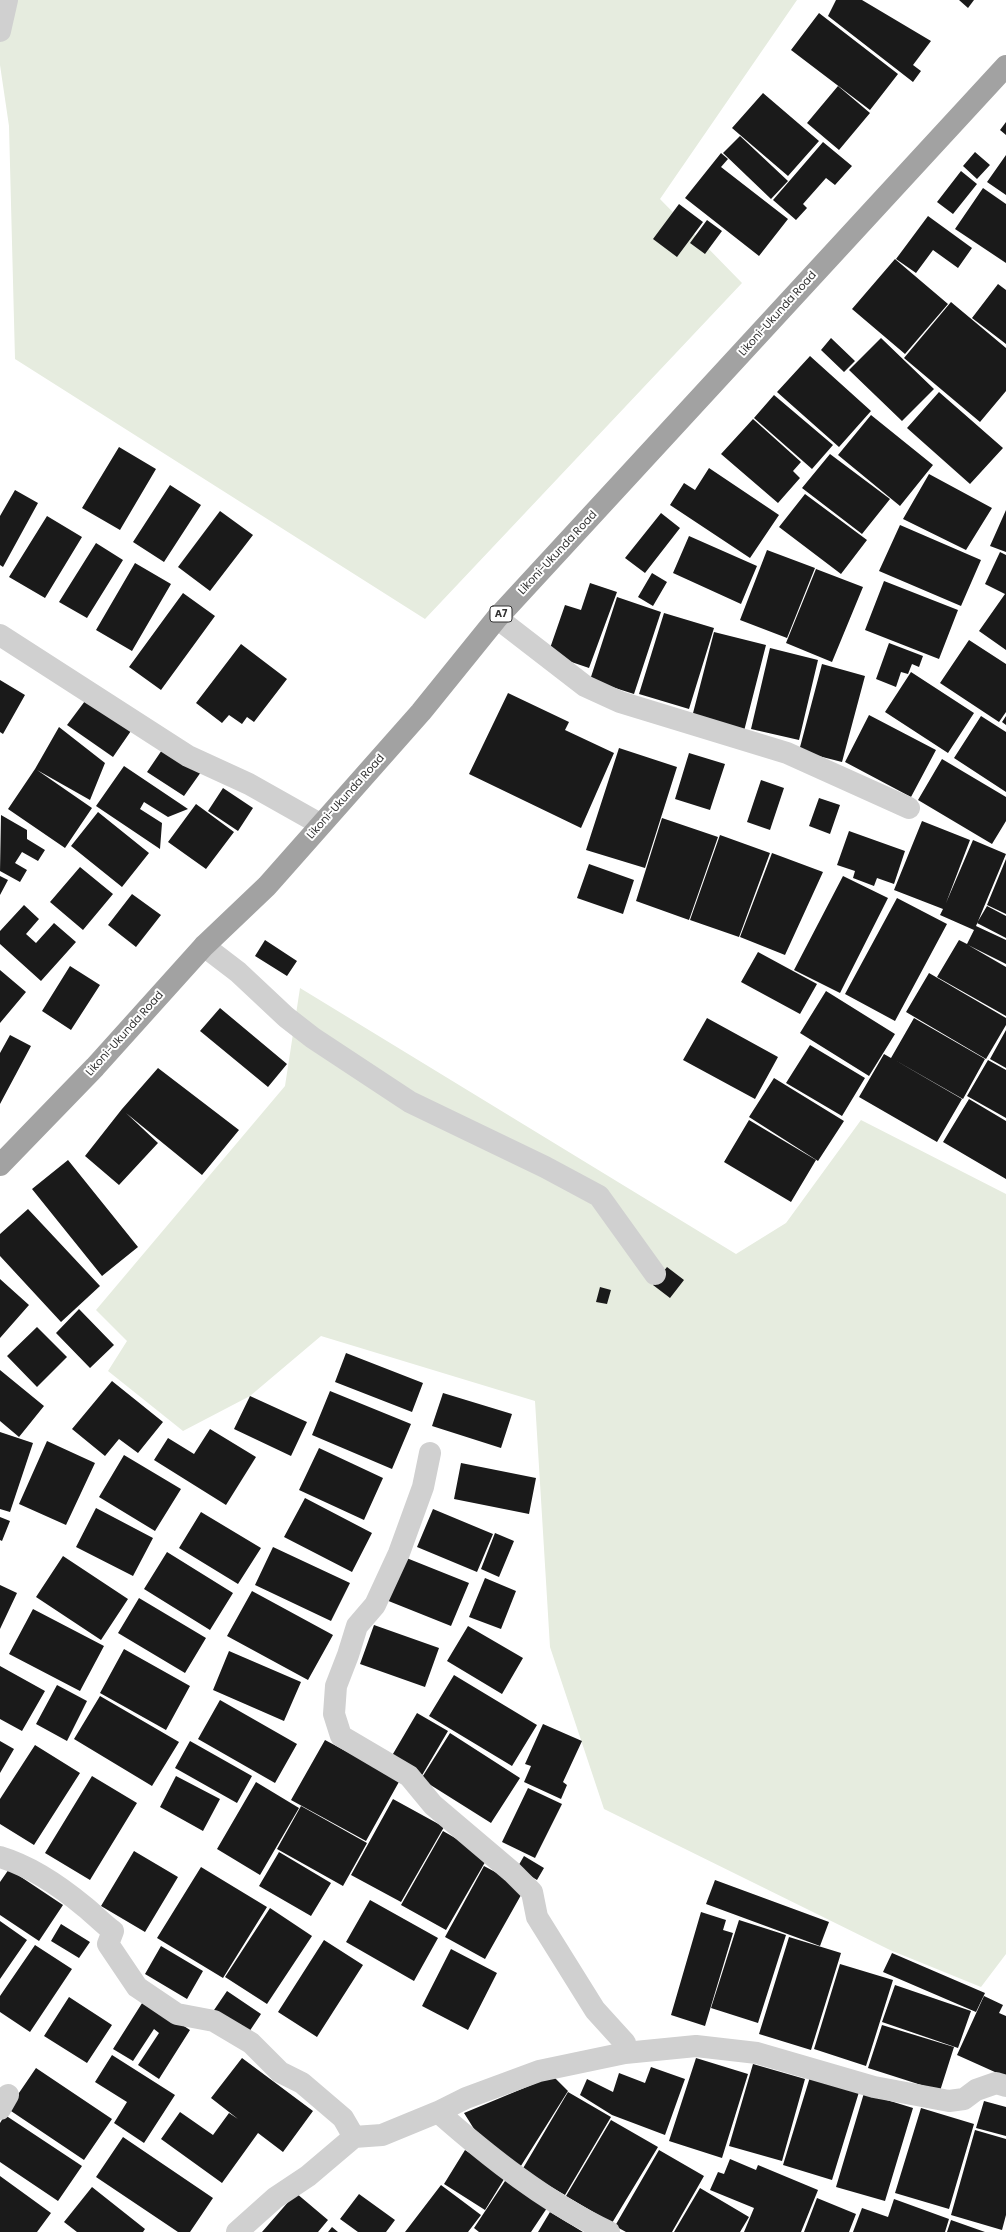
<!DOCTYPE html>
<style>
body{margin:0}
canvas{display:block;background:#fff}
</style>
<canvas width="1006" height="2232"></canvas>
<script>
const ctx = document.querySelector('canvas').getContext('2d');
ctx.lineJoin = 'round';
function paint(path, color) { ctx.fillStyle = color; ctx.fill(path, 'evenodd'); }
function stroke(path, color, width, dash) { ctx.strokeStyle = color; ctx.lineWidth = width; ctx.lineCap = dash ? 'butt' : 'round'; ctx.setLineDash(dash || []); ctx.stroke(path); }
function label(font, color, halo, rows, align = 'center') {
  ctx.font = font + ' Poppins,sans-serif'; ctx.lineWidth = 4; ctx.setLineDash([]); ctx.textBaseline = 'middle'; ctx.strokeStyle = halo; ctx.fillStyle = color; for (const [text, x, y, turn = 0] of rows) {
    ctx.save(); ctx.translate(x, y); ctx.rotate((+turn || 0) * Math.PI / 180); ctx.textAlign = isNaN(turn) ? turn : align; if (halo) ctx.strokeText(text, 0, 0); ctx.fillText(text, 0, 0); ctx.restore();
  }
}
paint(new Path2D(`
 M0,0H797L660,199L742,283L425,619L15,359L9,126L0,65Z
 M300,988L736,1254L786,1223L861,1120L1006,1194V1954L981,1987L890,1950L604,1809L550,1647L535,1401L321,1336L250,1396L183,1431L108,1371L127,1341L96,1310L285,1086Z`), '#e6ecdf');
paint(new Path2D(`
 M836,0H862L931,41L913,65L921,71L913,82L828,16Z
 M959,0H974L968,8Z
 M819,13L898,74L870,110L791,50Z
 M838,86L870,113L839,150L807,123Z
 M763,93L819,141L788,176L732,128Z
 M1006,122V135L1000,130Z
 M740,136L788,181L771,199L723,153Z
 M823,142L852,166L835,185L826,178L803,204L807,208L796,220L773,200Z
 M975,152L990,165L977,179L963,166Z
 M721,153L728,159L721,167L788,219L759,256L685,198Z
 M1006,155V195L987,182Z
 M961,171L977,184L953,214L937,202Z
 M983,188L1006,204V263L955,229Z
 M679,204L703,222L677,257L653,239Z
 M928,216L972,248L958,268L933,250L916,273L896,259Z
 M707,220L722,231L705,254L690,243Z
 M895,259L948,304L905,354L852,309Z
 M998,284L1006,290V344L972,318Z
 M951,302L1006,348V391L980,422L904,358Z
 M831,338L855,361L844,372L821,350Z
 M881,338L934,389L902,421L849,370Z
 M810,356L871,411L839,447L777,392Z
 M939,392L1003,448L970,484L907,428Z
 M774,395L833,445L812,469L754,418Z
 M871,415L933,465L900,506L838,455Z
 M753,419L801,462L793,471L800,478L778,503L721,454Z
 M119,447L156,469L120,530L82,508Z
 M830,454L890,499L862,534L802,488Z
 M709,468L779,515L750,558L670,505L684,483L695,490Z
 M929,474L992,508L966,550L903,519Z
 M170,485L201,505L164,562L133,542Z
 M15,490L38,503L3,567L0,565V516Z
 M805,494L867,540L841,574L779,527Z
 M1006,510V552L990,546Z
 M220,511L253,535L210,591L178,567Z
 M661,513L680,528L645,573L625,558Z
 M47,516L82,537L45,598L9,577Z
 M900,525L981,560L961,606L879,571Z
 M689,536L757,566L741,604L673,573Z
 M96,543L123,560L87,618L59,602Z
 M767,550L815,568L787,638L740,620Z
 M1000,552L1006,555V650L979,631L1005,594L985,584Z
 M135,563L171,584L132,651L96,630Z
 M816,569L863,587L832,662L786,643Z
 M652,573L667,582L653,606L638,597Z
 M884,581L958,610L939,659L865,630Z
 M590,583L617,592L589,668L548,654L565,605L581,610Z
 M183,593L215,616L161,690L129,667Z
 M617,597L661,612L634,694L590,680Z
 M664,613L714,628L689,709L639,694Z
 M714,632L766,645L744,731L692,717Z
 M969,640L1006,664V712L999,722L940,683Z
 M889,643L923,656L919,667L912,664L908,674L901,672L896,687L876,679Z
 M241,644L287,679L254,722L247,717L242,724L229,715L222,723L196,703Z
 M770,648L818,660L799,740L751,729Z
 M822,664L865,676L842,762L799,751Z
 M911,672L974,713L948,753L885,712Z
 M0,680L25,695L3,734L0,732Z
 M508,693L569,722L565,730L614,753L581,828L469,774Z
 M88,697L133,728L113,757L67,725Z
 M869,715L936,750L911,797L845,762Z
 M981,716L1006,732V792L954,758Z
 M1006,716V725L1002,722Z
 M59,727L105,763L90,800L37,770L92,808L65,848L8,809L35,769Z
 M164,747L201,772L184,796L147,772Z
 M619,748L677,767L645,868L586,850Z
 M689,753L725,764L710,810L675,799Z
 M942,759L1006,797V821L992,844L918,800Z
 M124,766L188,809L168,817L144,802L140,809L162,823L160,849L96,806Z
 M761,780L784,788L770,830L747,822Z
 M223,788L253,808L238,831L208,811Z
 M819,798L840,805L830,834L809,826Z
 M196,804L234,832L206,869L168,842Z
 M98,812L149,853L122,887L71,846Z
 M1,815L27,830V839L45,850L38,861L22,852L15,863L27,870L20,882L0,871Z
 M662,818L718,837L689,920L636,901Z
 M922,821L970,840L946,903L973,840L1006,854L976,926L1006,940V964L968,945L1006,967V1016L937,977L959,940L967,944L974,930L940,915L943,909L894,890Z
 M849,831L905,851L894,884L877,878L874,886L853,878L855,871L837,865Z
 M720,835L770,853L739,937L690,920Z
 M772,853L823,872L785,955L740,937Z
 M1006,859V914L987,905Z
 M589,864L634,880L623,914L577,898Z
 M80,867L113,894L83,930L50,902Z
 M0,876L8,880L0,895Z
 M843,876L888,898L840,993L794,970Z
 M132,894L161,915L136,947L108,925Z
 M897,898L947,924L895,1021L845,994Z
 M24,905L39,919L26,934L36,943L54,923L76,942L41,981L0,944V931Z
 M987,906L1006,916V938L977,923Z
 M265,940L297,961L287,976L255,956Z
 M758,952L817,984L800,1014L741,982Z
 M70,966L100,985L71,1030L42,1011Z
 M0,970L26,992L0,1023Z
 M929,973L1006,1018V1025L986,1059L906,1012Z
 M826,991L895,1034L869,1076L800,1033Z
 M220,1008L287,1064L268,1087L200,1031Z
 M707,1018L778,1057L755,1099L683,1060Z
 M914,1018L985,1059L963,1099L893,1059L962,1099L937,1142L859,1097L884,1054L891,1058Z
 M1006,1030V1068L990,1059Z
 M10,1035L31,1046L0,1104V1053Z
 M810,1045L865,1078L842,1116L786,1083Z
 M988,1060L1006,1070V1118L967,1096Z
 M158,1068L239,1130L202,1175L126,1113L158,1143L119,1185L85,1156L122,1109Z
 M774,1078L844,1121L818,1161L749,1117Z
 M969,1099L1006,1121V1179L943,1142Z
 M749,1120L816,1160L791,1202L724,1162Z
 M68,1160L138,1247L102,1276L32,1189Z
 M28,1209L100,1286L61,1322L0,1256V1234Z
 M667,1267L684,1280L670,1298L653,1285Z
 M0,1279L29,1305L0,1338Z
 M600,1287L611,1290L607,1304L596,1302Z
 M79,1309L114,1345L90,1368L56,1333Z
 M37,1327L67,1357L37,1387L7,1356Z
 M346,1353L423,1383L412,1412L335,1382Z
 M0,1370L44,1406L19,1437L0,1421Z
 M112,1381L163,1422L138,1453L119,1439L105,1456L72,1429Z
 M330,1391L411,1424L392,1469L312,1435Z
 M443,1393L512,1414L501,1448L432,1426Z
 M250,1396L307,1422L291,1456L234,1429Z
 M210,1429L256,1457L226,1505L154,1460L168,1438L194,1454Z
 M0,1432L33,1443L10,1512L0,1509Z
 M47,1441L95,1463L66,1525L19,1504Z
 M319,1448L383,1478L364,1520L299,1490Z
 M124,1455L181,1489L155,1531L99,1497Z
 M461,1463L536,1478L529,1514L454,1499Z
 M305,1498L372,1533L352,1572L284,1537Z
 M96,1508L153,1538L133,1576L76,1547Z
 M433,1509L493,1534L477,1572L417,1547Z
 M201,1512L261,1548L238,1584L179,1548Z
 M0,1517L10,1521L2,1541L0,1540Z
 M495,1533L514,1541L499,1577L481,1569Z
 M273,1547L350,1583L331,1621L255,1585Z
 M167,1552L233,1593L210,1630L144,1589Z
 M63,1556L128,1599L101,1640L36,1597Z
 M404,1557L469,1583L451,1626L386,1600Z
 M485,1578L516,1591L501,1629L469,1617Z
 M0,1585L17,1593L0,1629Z
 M252,1591L333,1635L308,1680L227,1636Z
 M139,1598L206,1638L185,1673L118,1633Z
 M33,1609L104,1646L80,1691L9,1654Z
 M374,1625L439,1648L425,1687L360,1664Z
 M468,1626L523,1658L502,1694L447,1661Z
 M124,1649L190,1686L166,1730L100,1693Z
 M229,1651L301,1682L284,1721L213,1690Z
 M0,1666L45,1691L22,1731L0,1719Z
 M454,1675L537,1725L512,1766L429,1716Z
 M57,1685L87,1701L67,1741L36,1724Z
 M100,1696L179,1742L152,1786L74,1739Z
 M220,1700L297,1744L275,1783L198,1739Z
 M417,1713L448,1731L421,1777L390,1759Z
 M543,1724L582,1741L563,1782L567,1785L561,1799L524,1782L531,1766L525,1764Z
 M450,1733L520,1778L491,1823L421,1779Z
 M325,1740L400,1780L366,1841L291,1800Z
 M0,1741L14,1749L0,1773Z
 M190,1741L252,1776L237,1803L175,1768Z
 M35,1745L80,1773L34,1845L0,1824V1799Z
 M92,1776L137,1803L90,1880L45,1853Z
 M176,1776L220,1799L203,1831L160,1807Z
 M256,1782L299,1808L260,1875L217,1849Z
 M528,1788L562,1804L535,1858L502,1842Z
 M393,1799L444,1827L401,1902L351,1875Z
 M301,1806L367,1843L343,1886L277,1849Z
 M443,1831L488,1857L446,1930L401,1905Z
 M134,1851L178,1877L145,1932L101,1906Z
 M279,1852L331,1883L311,1916L259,1886Z
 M524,1856L544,1868L537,1880L517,1868Z
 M484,1866L525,1888L485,1959L445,1937Z
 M201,1867L267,1907L223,1978L157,1938Z
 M9,1869L63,1905L39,1941L0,1915V1882Z
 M715,1880L829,1922L820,1946L706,1904Z
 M370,1900L438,1938L414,1981L346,1942Z
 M270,1908L312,1936L267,2004L225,1977Z
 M701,1912L726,1920L723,1930L733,1933L705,2026L671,2015Z
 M739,1920L786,1935L758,2023L711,2008Z
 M0,1921L27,1940L0,1979Z
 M61,1924L90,1942L79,1958L51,1941Z
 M789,1937L841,1953L811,2050L759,2034Z
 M324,1940L363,1965L317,2037L278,2012Z
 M35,1945L72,1969L30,2032L0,2012V1996Z
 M161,1946L203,1971L187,1999L145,1974Z
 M451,1949L497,1973L468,2030L422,2006Z
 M892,1953L985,1993L976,2012L883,1972Z
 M840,1964L893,1980L866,2066L814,2049Z
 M895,1985L971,2011L958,2048L882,2022Z
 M227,1991L261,2014L247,2035L212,2013Z
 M984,1996L1003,2005L999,2013L1006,2016V2077L957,2055Z
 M69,1997L112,2025L87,2063L44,2036Z
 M144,2000L190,2030L159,2079L138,2065L159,2033L154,2029L133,2061L113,2049Z
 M882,2025L954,2047L940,2091L868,2068Z
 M112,2055L175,2095L144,2143L114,2123L127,2102L95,2082Z
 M242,2058L313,2111L283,2152L258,2133L222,2183L161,2139L180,2112L213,2135L229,2113L238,2119L211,2098Z
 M696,2058L748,2074L722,2158L669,2141Z
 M753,2064L805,2079L782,2161L729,2146Z
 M651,2067L685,2079L665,2135L612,2115L580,2095L587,2079L613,2092L619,2073L645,2083Z
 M36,2068L112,2119L84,2160L8,2109Z
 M553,2076L568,2091L519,2169L481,2140L464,2113Z
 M810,2077L859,2092L832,2180L783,2165Z
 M568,2092L611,2117L565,2195L522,2170Z
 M864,2093L913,2108L885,2201L836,2187Z
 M984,2101L1006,2107V2136L976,2128Z
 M921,2108L974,2124L949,2209L895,2193Z
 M5,2115L82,2166L58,2201L0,2162V2123Z
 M611,2120L658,2147L612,2223L566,2196Z
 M975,2130L1006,2139V2215L1002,2230L951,2215Z
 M123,2137L213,2198L190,2232H178L96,2177Z
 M465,2150L506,2176L485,2210L444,2184Z
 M659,2150L704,2176L672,2232H626L615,2226Z
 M730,2159L756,2170L758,2165L818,2190L801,2232H744L754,2208L710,2190L718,2172L724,2174Z
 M0,2176L51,2213L37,2232H0Z
 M507,2178L549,2205L531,2232H479L474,2228Z
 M441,2185L481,2215L468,2232H405Z
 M92,2187L145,2229L143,2232H77L64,2222Z
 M700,2188L749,2217L740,2232H674Z
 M296,2193L328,2220L318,2232H262Z
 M359,2194L395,2220L386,2232H358L340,2219Z
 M817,2198L856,2214L849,2232H804Z
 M894,2199L949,2219L945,2232H853L862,2208L888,2217Z
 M550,2212L583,2232H538Z
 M951,2220L985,2232H947Z
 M332,2227L338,2232H328Z`), '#1a1a1a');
stroke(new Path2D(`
 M0,31L7,0
 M497,618L585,686L620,702L787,753L909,808
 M0,635L188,756L249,784L320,824
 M204,946L238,972L286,1017L313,1038L410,1102L545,1167L599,1196L655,1274
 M430,1453L423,1487L399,1553L375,1605L357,1626L348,1655L336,1686L334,1714L341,1736L409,1776L433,1805L512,1872L532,1892L537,1917L595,2010L625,2043V2053
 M0,1857C30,1866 61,1887 85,1907C95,1915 103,1924 113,1931L108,1944L137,1987L177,2014L214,2021L251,2043L280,2072L302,2083L343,2118L354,2137
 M0,2109L8,2095
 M438,2112C489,2157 547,2203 609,2232
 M237,2232L275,2198L308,2176L354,2137L382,2135L438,2112L466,2098L539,2071L625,2053L696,2046L757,2053L874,2087L949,2101L964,2099L976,2090L996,2083L1006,2086`), '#d0d0d0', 22);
stroke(new Path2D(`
 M0,1165L95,1067L204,946L267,886L421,712L497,618L1006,66`), '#a2a2a2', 22);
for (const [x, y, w] of [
 [501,614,22]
]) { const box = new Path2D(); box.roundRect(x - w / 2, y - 8, w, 16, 3); ctx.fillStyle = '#fff'; ctx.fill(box); stroke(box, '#333', 1); }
label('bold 10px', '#333', null, [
 ["A7",501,614]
]);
label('11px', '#333', '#fff', [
 ["Likoni-Ukunda Road",778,314,-48],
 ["Likoni-Ukunda Road",558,553,-47],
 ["Likoni-Ukunda Road",346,797,-48],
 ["Likoni-Ukunda Road",125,1034,-48]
]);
</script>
